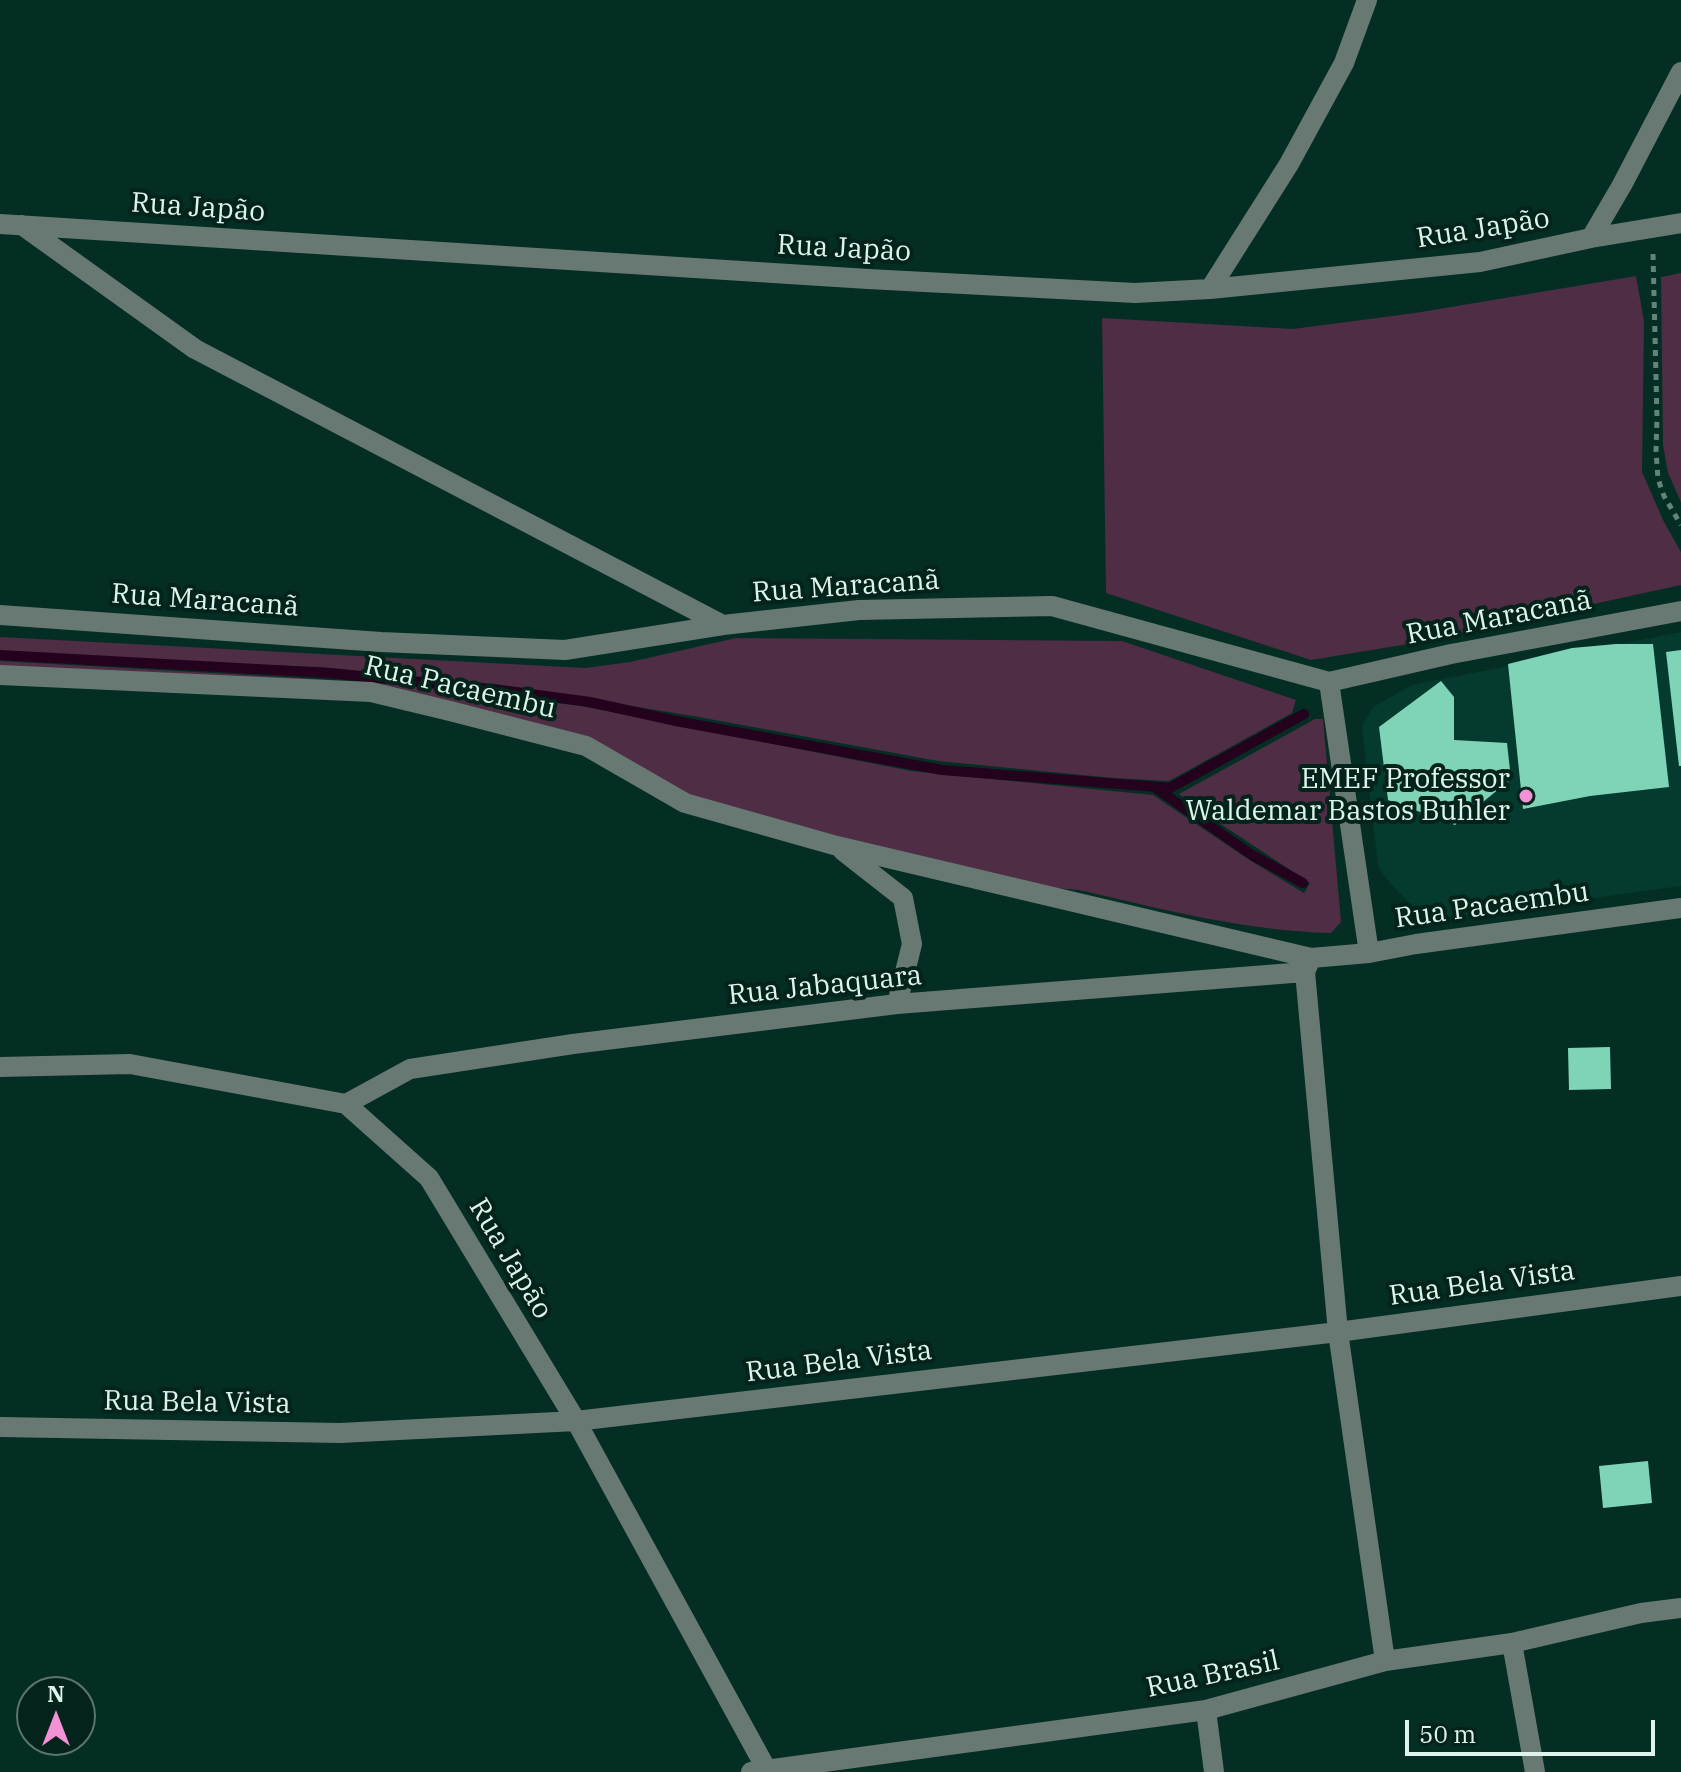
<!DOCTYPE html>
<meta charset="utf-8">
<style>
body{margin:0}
#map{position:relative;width:1681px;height:1772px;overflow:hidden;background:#042e23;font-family:"IBM Plex Serif",serif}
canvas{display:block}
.north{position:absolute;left:16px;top:1676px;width:80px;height:80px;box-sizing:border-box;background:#04231a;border:2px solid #5b766e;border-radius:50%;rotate:0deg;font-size:22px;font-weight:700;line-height:32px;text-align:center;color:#def3eb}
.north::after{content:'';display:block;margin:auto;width:28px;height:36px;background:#f391d6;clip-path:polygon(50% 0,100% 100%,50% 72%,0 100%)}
.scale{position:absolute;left:1405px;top:1720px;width:250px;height:36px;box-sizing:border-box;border:4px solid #def3eb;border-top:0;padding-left:10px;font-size:24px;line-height:28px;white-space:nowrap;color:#def3eb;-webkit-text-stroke:6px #04231a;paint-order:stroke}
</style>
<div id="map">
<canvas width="1681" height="1772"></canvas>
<div class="north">N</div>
<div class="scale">50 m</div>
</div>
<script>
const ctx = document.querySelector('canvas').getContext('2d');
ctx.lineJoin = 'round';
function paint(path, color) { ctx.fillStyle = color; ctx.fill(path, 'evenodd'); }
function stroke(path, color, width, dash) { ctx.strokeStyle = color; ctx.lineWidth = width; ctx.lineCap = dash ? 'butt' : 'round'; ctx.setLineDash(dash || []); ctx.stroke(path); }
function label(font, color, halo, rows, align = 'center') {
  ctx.font = font + ' "IBM Plex Serif",serif'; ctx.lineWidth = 8; ctx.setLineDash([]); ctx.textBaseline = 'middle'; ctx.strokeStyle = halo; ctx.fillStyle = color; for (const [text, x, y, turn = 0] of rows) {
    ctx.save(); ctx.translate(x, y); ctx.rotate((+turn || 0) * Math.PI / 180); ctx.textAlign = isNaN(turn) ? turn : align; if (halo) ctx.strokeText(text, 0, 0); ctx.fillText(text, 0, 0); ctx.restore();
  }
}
paint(new Path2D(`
 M1681,632V886L1457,917L1426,916L1405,899L1385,877L1378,866L1362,726L1373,707L1412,685Z`), '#043b2e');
paint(new Path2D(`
 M1681,273V502L1668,473L1663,445L1661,277Z
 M1636,276L1644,321L1642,472L1664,522L1681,552V585L1414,643L1311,660L1106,593L1102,318L1293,329L1415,313Z
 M0,637L585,668L630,662L736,638L1122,641L1296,700L1292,713L1169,781L1113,778L938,761L693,716L496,684L320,667L0,655Z
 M0,661L301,678L416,686L484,694L581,706L911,771L1153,795L1251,861L1304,893L1310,883L1210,817L1179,794L1315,719H1323L1341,922L1331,933C1245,931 1162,909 1079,890L1054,888L940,864L689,796L589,743L412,697L0,669Z`), '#4f2d45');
stroke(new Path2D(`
 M0,655L329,673L508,691L590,702L676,721L942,770L1170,788L1304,714
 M1157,789L1252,855L1303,883`), '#24011c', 10);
paint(new Path2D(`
 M1616,644H1653L1669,787L1590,796L1523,809L1508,664L1572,648Z
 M1681,650V766H1679L1666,652Z
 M1441,681L1454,697V740L1507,743L1511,779L1455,825L1388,800L1379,727Z
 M1610,1047L1611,1089L1569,1090L1568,1048Z
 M1648,1461L1652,1503L1603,1508L1599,1466Z`), '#7fd4b8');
stroke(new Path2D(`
 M1653,254L1657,418L1656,451L1658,479L1664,496L1681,525`), '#63847a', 5, [6, 6]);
stroke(new Path2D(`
 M0,224L868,279L1135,293L1210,289L1480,262L1591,238L1681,223
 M22,225L195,349L723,625
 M1591,238L1622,185L1681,72
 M1210,289L1289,164L1344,63L1367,0
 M0,615L381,642L565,650L723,625L859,610L1052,606L1329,682L1451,654L1681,611
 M0,675L371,692L450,711L586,746L685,803L837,846L1311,958L1369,953L1416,944L1681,908
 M1329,682L1369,953
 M843,851L903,898L912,944L897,1004
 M1305,972L1338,1332L1385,1661
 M0,1067L130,1064L346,1104L429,1178L576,1421L768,1772
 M346,1104L410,1069L573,1044L897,1004L1305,972L1311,958
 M0,1427L340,1433L576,1421L1338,1332L1681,1286
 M1512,1643L1535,1772
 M1206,1710L1214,1772
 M751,1772L1206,1710L1385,1661L1512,1643L1641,1613L1681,1608`), '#687973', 20);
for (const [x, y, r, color] of [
 [1526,796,8,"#f391d6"]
]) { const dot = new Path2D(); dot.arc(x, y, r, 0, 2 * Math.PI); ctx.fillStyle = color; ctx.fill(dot); stroke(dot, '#04231a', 3); }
label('28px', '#def3eb', '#04231a', [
 ["Rua Japão",198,208,4],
 ["Rua Japão",1483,229,-9],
 ["Rua Japão",844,249,3],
 ["Rua Maracanã",846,587,-4],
 ["Rua Maracanã",205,601,4],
 ["Rua Maracanã",1499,618,-11],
 ["Rua Pacaembu",460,688,13],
 ["Rua Pacaembu",1492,906,-8],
 ["Rua Jabaquara",825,986,-6],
 ["Rua Japão",510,1259,59],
 ["Rua Bela Vista",1482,1284,-8],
 ["Rua Bela Vista",839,1362,-7],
 ["Rua Bela Vista",197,1403,1],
 ["Rua Brasil",1213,1675,-12]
]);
label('28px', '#def3eb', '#04231a', [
 ["EMEF Professor",1510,780],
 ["Waldemar Bastos Buhler",1510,812]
], 'right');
</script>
